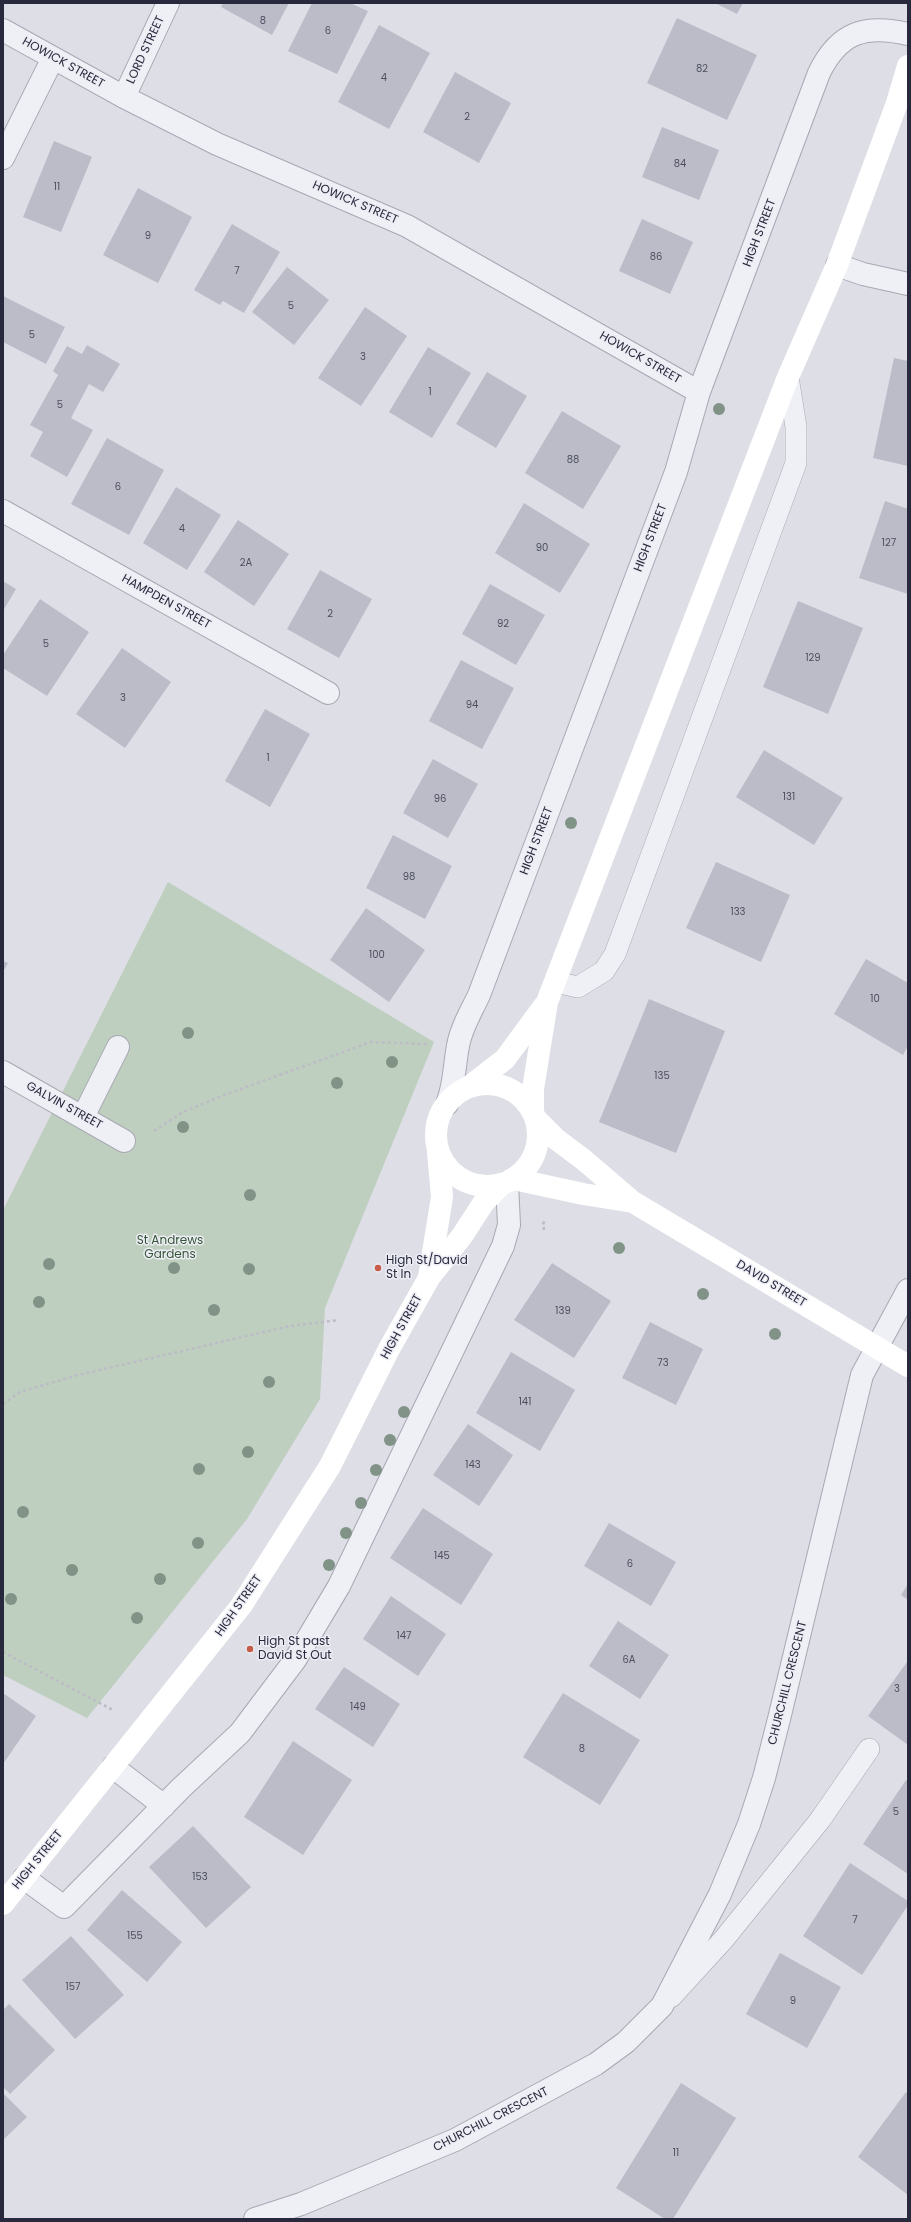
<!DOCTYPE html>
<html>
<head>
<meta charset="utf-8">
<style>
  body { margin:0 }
  #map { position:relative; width:911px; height:2222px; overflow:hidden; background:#dddee6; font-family:Poppins,sans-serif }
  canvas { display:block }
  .frame { position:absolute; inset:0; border:4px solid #28293c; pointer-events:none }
</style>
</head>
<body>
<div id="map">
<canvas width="911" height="2222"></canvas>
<div class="frame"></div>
</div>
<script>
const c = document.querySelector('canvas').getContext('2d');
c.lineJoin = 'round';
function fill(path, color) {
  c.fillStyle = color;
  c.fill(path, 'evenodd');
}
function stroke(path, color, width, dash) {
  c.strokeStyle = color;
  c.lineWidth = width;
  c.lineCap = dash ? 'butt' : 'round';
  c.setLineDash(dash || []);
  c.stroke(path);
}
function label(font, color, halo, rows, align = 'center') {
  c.font = font + ' Poppins,sans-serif';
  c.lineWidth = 3;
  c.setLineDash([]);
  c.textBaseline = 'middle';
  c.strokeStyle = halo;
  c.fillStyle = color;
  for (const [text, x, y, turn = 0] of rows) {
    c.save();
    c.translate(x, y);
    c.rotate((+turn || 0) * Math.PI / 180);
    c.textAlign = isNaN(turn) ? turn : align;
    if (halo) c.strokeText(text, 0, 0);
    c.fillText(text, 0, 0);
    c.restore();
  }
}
fill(new Path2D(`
  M 168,882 L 434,1042 L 325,1308 L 320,1399 L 247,1519 L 87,1718 L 3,1675 L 3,1210 Z`), '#bfcfbf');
fill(new Path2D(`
  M 223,3 L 289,3 L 272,35 L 221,7 Z
  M 312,3 L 350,3 L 368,11 L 337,74 L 288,51 Z
  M 715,3 L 743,3 L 737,14 Z
  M 677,18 L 757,55 L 727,120 L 647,83 Z
  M 379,25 L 430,53 L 389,129 L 338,102 Z
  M 455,72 L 511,103 L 479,163 L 423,132 Z
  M 662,127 L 719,150 L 699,200 L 642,177 Z
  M 54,141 L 92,157 L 61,232 L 23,217 Z
  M 138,188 L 192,217 L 158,283 L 103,255 Z
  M 642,219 L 693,242 L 670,294 L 619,271 Z
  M 232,224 L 280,252 L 244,313 L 223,301 L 220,305 L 194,290 Z
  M 287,267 L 329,300 L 294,345 L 252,312 Z
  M 3,296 L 65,327 L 46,364 L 3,342 Z
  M 365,307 L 407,336 L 361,406 L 318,378 Z
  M 87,345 L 120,364 L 103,392 L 89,384 L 71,418 L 93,430 L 67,477 L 30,456 L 43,432 L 30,425 L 58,375 L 53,371 L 67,346 L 82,354 Z
  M 428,347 L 471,373 L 432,438 L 389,412 Z
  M 894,358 L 908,361 L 908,466 L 873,458 Z
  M 487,372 L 527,396 L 496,448 L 456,424 Z
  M 562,411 L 621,446 L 583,509 L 525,473 Z
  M 107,438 L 164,470 L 129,535 L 71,504 Z
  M 176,487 L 221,515 L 187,570 L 143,543 Z
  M 885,501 L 908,509 L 908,594 L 859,578 Z
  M 524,503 L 590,544 L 560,593 L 495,553 Z
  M 238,520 L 289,554 L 254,606 L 204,572 Z
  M 320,570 L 372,599 L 339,658 L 287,629 Z
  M 3,581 L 16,589 L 3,611 Z
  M 490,584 L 545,615 L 516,665 L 462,634 Z
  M 40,599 L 89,632 L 47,696 L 3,668 L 3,655 Z
  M 798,601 L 863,628 L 828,714 L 763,687 Z
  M 122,648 L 171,682 L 125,748 L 76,714 Z
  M 461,660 L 514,688 L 482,749 L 429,721 Z
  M 265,709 L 310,734 L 270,807 L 225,781 Z
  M 764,750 L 843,798 L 814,845 L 736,797 Z
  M 433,759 L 478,784 L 448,838 L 403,813 Z
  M 393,835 L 452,866 L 425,919 L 366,888 Z
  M 716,862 L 790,895 L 761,962 L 686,928 Z
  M 366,908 L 425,950 L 389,1002 L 330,960 Z
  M 866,959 L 908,983 L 908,1046 L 903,1055 L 834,1014 Z
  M 3,961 L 8,963 L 3,972 Z
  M 649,999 L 725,1031 L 676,1153 L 599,1122 Z
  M 552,1263 L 611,1301 L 574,1358 L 514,1320 Z
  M 650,1322 L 703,1349 L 676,1405 L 622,1378 Z
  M 511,1352 L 575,1390 L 540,1451 L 476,1413 Z
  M 468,1424 L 513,1455 L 479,1506 L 433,1475 Z
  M 423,1508 L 493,1554 L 461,1605 L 390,1558 Z
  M 609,1523 L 676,1562 L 651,1606 L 584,1566 Z
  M 908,1584 L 908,1600 L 901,1595 Z
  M 391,1596 L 446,1634 L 418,1676 L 363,1639 Z
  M 618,1621 L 669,1655 L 640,1699 L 589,1666 Z
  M 907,1662 L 908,1663 L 908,1745 L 868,1716 Z
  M 344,1667 L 400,1704 L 373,1747 L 315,1709 Z
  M 3,1693 L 36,1716 L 3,1764 Z
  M 563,1693 L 640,1740 L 600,1805 L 523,1757 Z
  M 293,1741 L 352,1780 L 303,1855 L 244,1817 Z
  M 906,1780 L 908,1781 L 908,1874 L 863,1844 Z
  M 193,1826 L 251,1887 L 206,1928 L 149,1867 Z
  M 850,1863 L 908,1901 L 908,1905 L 862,1975 L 803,1936 Z
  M 122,1890 L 182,1942 L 147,1982 L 87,1930 Z
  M 71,1936 L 124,1995 L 75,2039 L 22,1980 Z
  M 780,1953 L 841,1987 L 807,2048 L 746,2014 Z
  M 9,2004 L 55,2050 L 10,2094 L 3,2087 L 3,2010 Z
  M 681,2083 L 736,2118 L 673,2219 L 665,2219 L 616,2188 Z
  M 906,2092 L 908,2094 L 908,2195 L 858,2157 Z
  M 3,2093 L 27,2117 L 3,2140 Z`), '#bbbcc8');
const lane = new Path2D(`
  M 555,982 L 578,987 L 604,971 L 615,954 L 796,463 L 796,427 L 788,377
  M 671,1997 L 724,1939 L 820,1820 L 869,1749`);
const street = new Path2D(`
  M 3,30 L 124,97 L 217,144 L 407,226 L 699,392
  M 124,97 L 168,3
  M 3,158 L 53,58
  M 837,265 L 863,274 L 908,284
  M 3,511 L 328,693
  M 3,1072 L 124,1141
  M 447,1104 C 455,1084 454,1066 458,1046 C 461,1028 471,1012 479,995 L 676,472 L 699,392 L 819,73 C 839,32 865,24 908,34
  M 83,1117 L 118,1047
  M 113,1767 L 164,1806
  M 24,1878 L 64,1907 L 181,1788 L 240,1733 L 295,1660 L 339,1586 L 503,1246 L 509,1225 L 507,1183
  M 255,2219 L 301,2204 L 455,2140 L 596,2064 L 626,2042 L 662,2006 L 720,1894 L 749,1824 L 764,1778 L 779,1719 L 862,1375 L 908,1290`);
stroke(lane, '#a7a8b3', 22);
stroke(street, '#a7a8b3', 24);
stroke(new Path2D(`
  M 154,1131 L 183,1112 L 224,1095 L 371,1042 L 427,1044
  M 544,1230 L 543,1224 L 546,1219
  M 3,1404 L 20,1392 L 78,1375 L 290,1326 L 339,1320
  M 3,1652 L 113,1710`), '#bbbcc5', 2.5, [3, 3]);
stroke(lane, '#eff0f5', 21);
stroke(street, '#eff0f5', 22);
stroke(new Path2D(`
  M436 1135a51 51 0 1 1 102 0a51 51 0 1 1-102 0Z
  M 469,1087 L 505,1059 L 544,1006
  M 533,1111 L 533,1089 L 547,1002 L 788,377 L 837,265 L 897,103 L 908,66
  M 536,1119 L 556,1139 L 584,1160 L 633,1202 L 908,1366
  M 514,1179 L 583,1194 L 633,1202
  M 429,1277 L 442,1197 L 438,1152
  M 3,1904 L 241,1606 L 330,1466 L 389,1349 L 429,1278 L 462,1236 L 484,1202 L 501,1185`), '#fff', 22);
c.fillStyle = '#819387';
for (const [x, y] of [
  [719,409],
  [571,823],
  [188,1033],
  [392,1062],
  [337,1083],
  [183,1127],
  [250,1195],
  [619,1248],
  [49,1264],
  [174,1268],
  [249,1269],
  [703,1294],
  [39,1302],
  [214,1310],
  [775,1334],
  [269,1382],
  [404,1412],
  [390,1440],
  [248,1452],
  [199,1469],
  [376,1470],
  [361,1503],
  [23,1512],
  [346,1533],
  [198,1543],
  [329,1565],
  [72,1570],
  [160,1579],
  [11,1599],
  [137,1618]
]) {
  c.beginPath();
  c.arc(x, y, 6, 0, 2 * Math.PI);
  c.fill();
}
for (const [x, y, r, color] of [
  [378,1268,4,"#c55b48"],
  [250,1649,4,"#c55b48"]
]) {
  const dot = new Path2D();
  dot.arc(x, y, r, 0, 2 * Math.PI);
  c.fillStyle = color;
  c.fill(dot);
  stroke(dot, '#ecedf4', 1.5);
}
label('10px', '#4d4e5f', null, [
  ["8",263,21],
  ["6",328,31],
  ["82",702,69],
  ["4",384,78],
  ["2",467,117],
  ["84",680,164],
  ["11",57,187],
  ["9",148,236],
  ["86",656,257],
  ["7",237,271],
  ["5",291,306],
  ["5",32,335],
  ["3",363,357],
  ["1",430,392],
  ["5",60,405],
  ["88",573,460],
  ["6",118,487],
  ["4",182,529],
  ["127",889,543],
  ["90",542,548],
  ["2A",246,563],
  ["2",330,614],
  ["92",503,624],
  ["5",46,644],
  ["129",813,658],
  ["3",123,698],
  ["94",472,705],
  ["1",268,758],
  ["131",789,797],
  ["96",440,799],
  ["98",409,877],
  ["133",738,912],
  ["100",377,955],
  ["10",875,999],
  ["135",662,1076],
  ["139",563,1311],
  ["73",663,1363],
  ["141",525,1402],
  ["143",473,1465],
  ["145",442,1556],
  ["6",630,1564],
  ["147",404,1636],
  ["6A",629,1660],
  ["3",897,1689],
  ["149",358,1707],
  ["8",582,1749],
  ["5",896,1812],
  ["153",200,1877],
  ["7",855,1920],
  ["155",135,1936],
  ["157",73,1987],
  ["9",793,2001],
  ["11",676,2153]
]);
label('12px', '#28293c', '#ecedf4', [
  ["LORD STREET",146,50,-65],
  ["HOWICK STREET",63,63,29],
  ["HOWICK STREET",355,203,23],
  ["HIGH STREET",760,233,-69],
  ["HOWICK STREET",640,358,30],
  ["HIGH STREET",651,538,-69],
  ["HAMPDEN STREET",166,602,29],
  ["HIGH STREET",537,841,-69],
  ["GALVIN STREET",64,1106,29],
  ["DAVID STREET",771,1284,31],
  ["HIGH STREET",402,1327,-61],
  ["HIGH STREET",239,1606,-55],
  ["CHURCHILL CRESCENT",788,1683,-76],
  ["HIGH STREET",38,1860,-51],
  ["CHURCHILL CRESCENT",491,2120,-27]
]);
label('12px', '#365639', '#ecedf4', [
  ["St Andrews",170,1241],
  ["Gardens",170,1255]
]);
label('12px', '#28293c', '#ecedf4', [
  ["High St/David",386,1261],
  ["St In",386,1275],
  ["High St past",258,1642],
  ["David St Out",258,1656]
], 'left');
</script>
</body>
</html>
